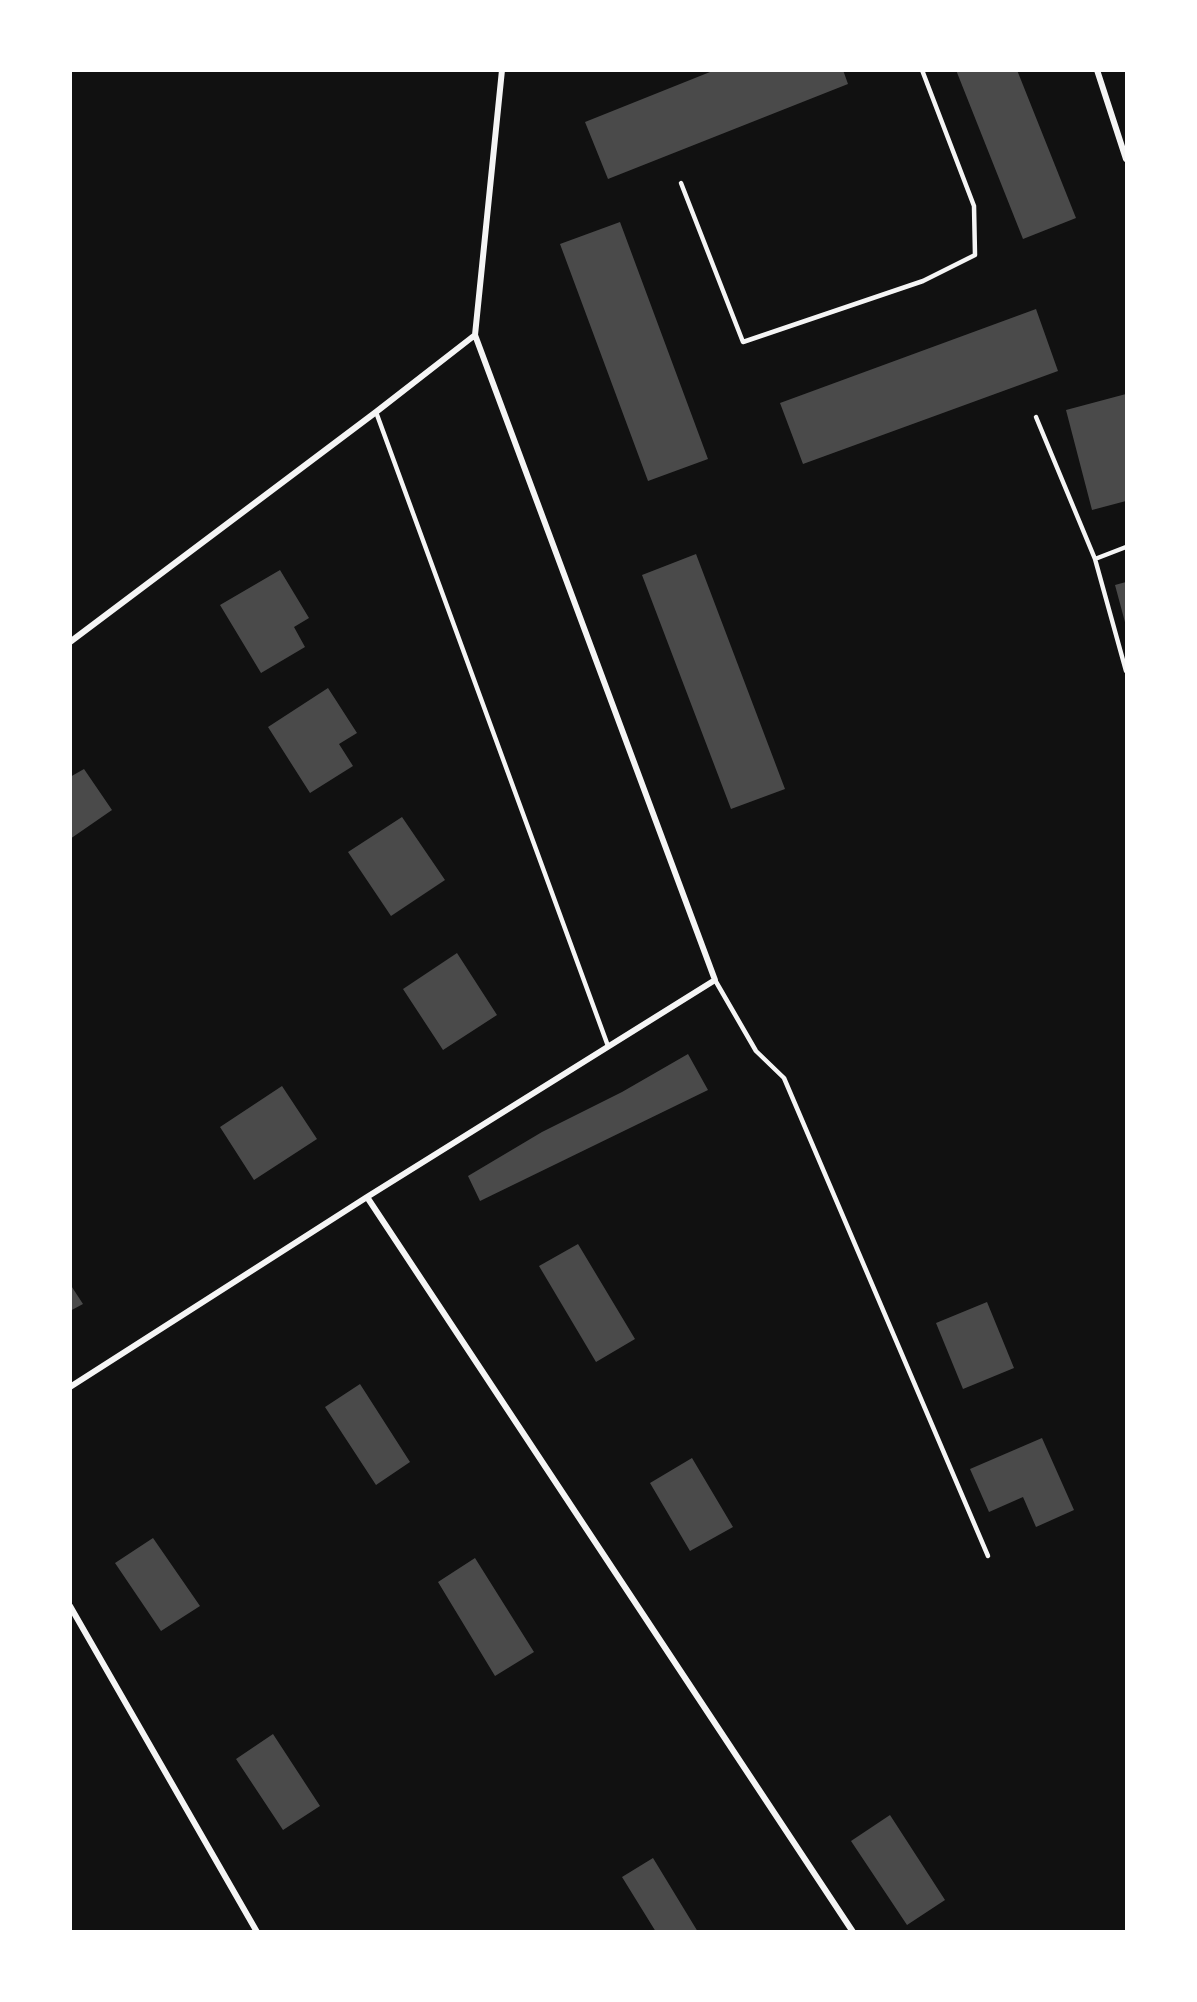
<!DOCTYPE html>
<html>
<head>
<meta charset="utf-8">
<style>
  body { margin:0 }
  #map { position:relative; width:1197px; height:2002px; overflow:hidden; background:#111; font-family:Inter,sans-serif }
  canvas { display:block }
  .frame { position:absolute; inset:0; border:72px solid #fff; pointer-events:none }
</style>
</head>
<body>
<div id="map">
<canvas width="1197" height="2002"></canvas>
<div class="frame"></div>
</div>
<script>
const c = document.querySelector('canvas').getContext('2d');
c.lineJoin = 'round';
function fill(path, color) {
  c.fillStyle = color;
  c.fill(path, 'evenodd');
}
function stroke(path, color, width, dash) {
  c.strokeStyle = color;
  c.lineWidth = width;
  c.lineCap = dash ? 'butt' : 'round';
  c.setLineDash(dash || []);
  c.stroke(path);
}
fill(new Path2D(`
  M 715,70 L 843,70 L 848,84 L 608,179 L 585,122 Z
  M 956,70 L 1017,70 L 1076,218 L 1023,239 Z
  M 620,222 L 708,459 L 648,481 L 560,244 Z
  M 1036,309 L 1058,371 L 803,464 L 780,403 Z
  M 1126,394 L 1126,501 L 1092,510 L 1066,410 Z
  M 696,554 L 785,789 L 731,809 L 642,575 Z
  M 280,570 L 309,618 L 294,627 L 305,647 L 261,673 L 220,605 Z
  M 1126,582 L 1126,626 L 1115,585 Z
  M 328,688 L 357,733 L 339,744 L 353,766 L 310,793 L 268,727 Z
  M 84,769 L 112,810 L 70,839 L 70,777 Z
  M 402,817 L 445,880 L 391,916 L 348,852 Z
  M 457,953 L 497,1015 L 443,1050 L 403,989 Z
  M 688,1054 L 708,1090 L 480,1201 L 468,1176 L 542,1132 L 622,1092 Z
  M 282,1086 L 317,1139 L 254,1180 L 220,1127 Z
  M 578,1244 L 635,1339 L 596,1362 L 539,1266 Z
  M 70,1284 L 83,1304 L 70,1311 Z
  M 987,1302 L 1014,1368 L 963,1389 L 936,1323 Z
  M 360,1384 L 410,1462 L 376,1485 L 325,1407 Z
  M 1042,1438 L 1074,1510 L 1036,1527 L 1023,1497 L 989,1512 L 970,1469 Z
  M 692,1458 L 733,1527 L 690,1551 L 650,1483 Z
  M 153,1538 L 200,1606 L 161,1631 L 115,1563 Z
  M 475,1558 L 534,1652 L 495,1676 L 438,1582 Z
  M 273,1734 L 320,1806 L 283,1830 L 236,1759 Z
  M 890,1815 L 945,1900 L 907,1925 L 851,1841 Z
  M 653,1858 L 698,1932 L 656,1932 L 622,1877 Z`), '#4a4a4a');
stroke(new Path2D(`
  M 681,183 L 743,342 L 923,281 L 975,255 L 974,206 L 922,70
  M 376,412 L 608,1046
  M 1036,417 L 1095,559 L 1126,671
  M 1095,559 L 1126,547
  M 715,980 L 756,1051 L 784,1078 L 988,1556`), '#f5f5f5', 4.5);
stroke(new Path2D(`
  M 1097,70 L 1126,159
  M 70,642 L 376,412 L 475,335
  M 367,1197 L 853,1932
  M 70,1387 L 367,1197 L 715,980 L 475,335 L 502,70
  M 70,1606 L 257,1932`), '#f5f5f5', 6);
</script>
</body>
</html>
